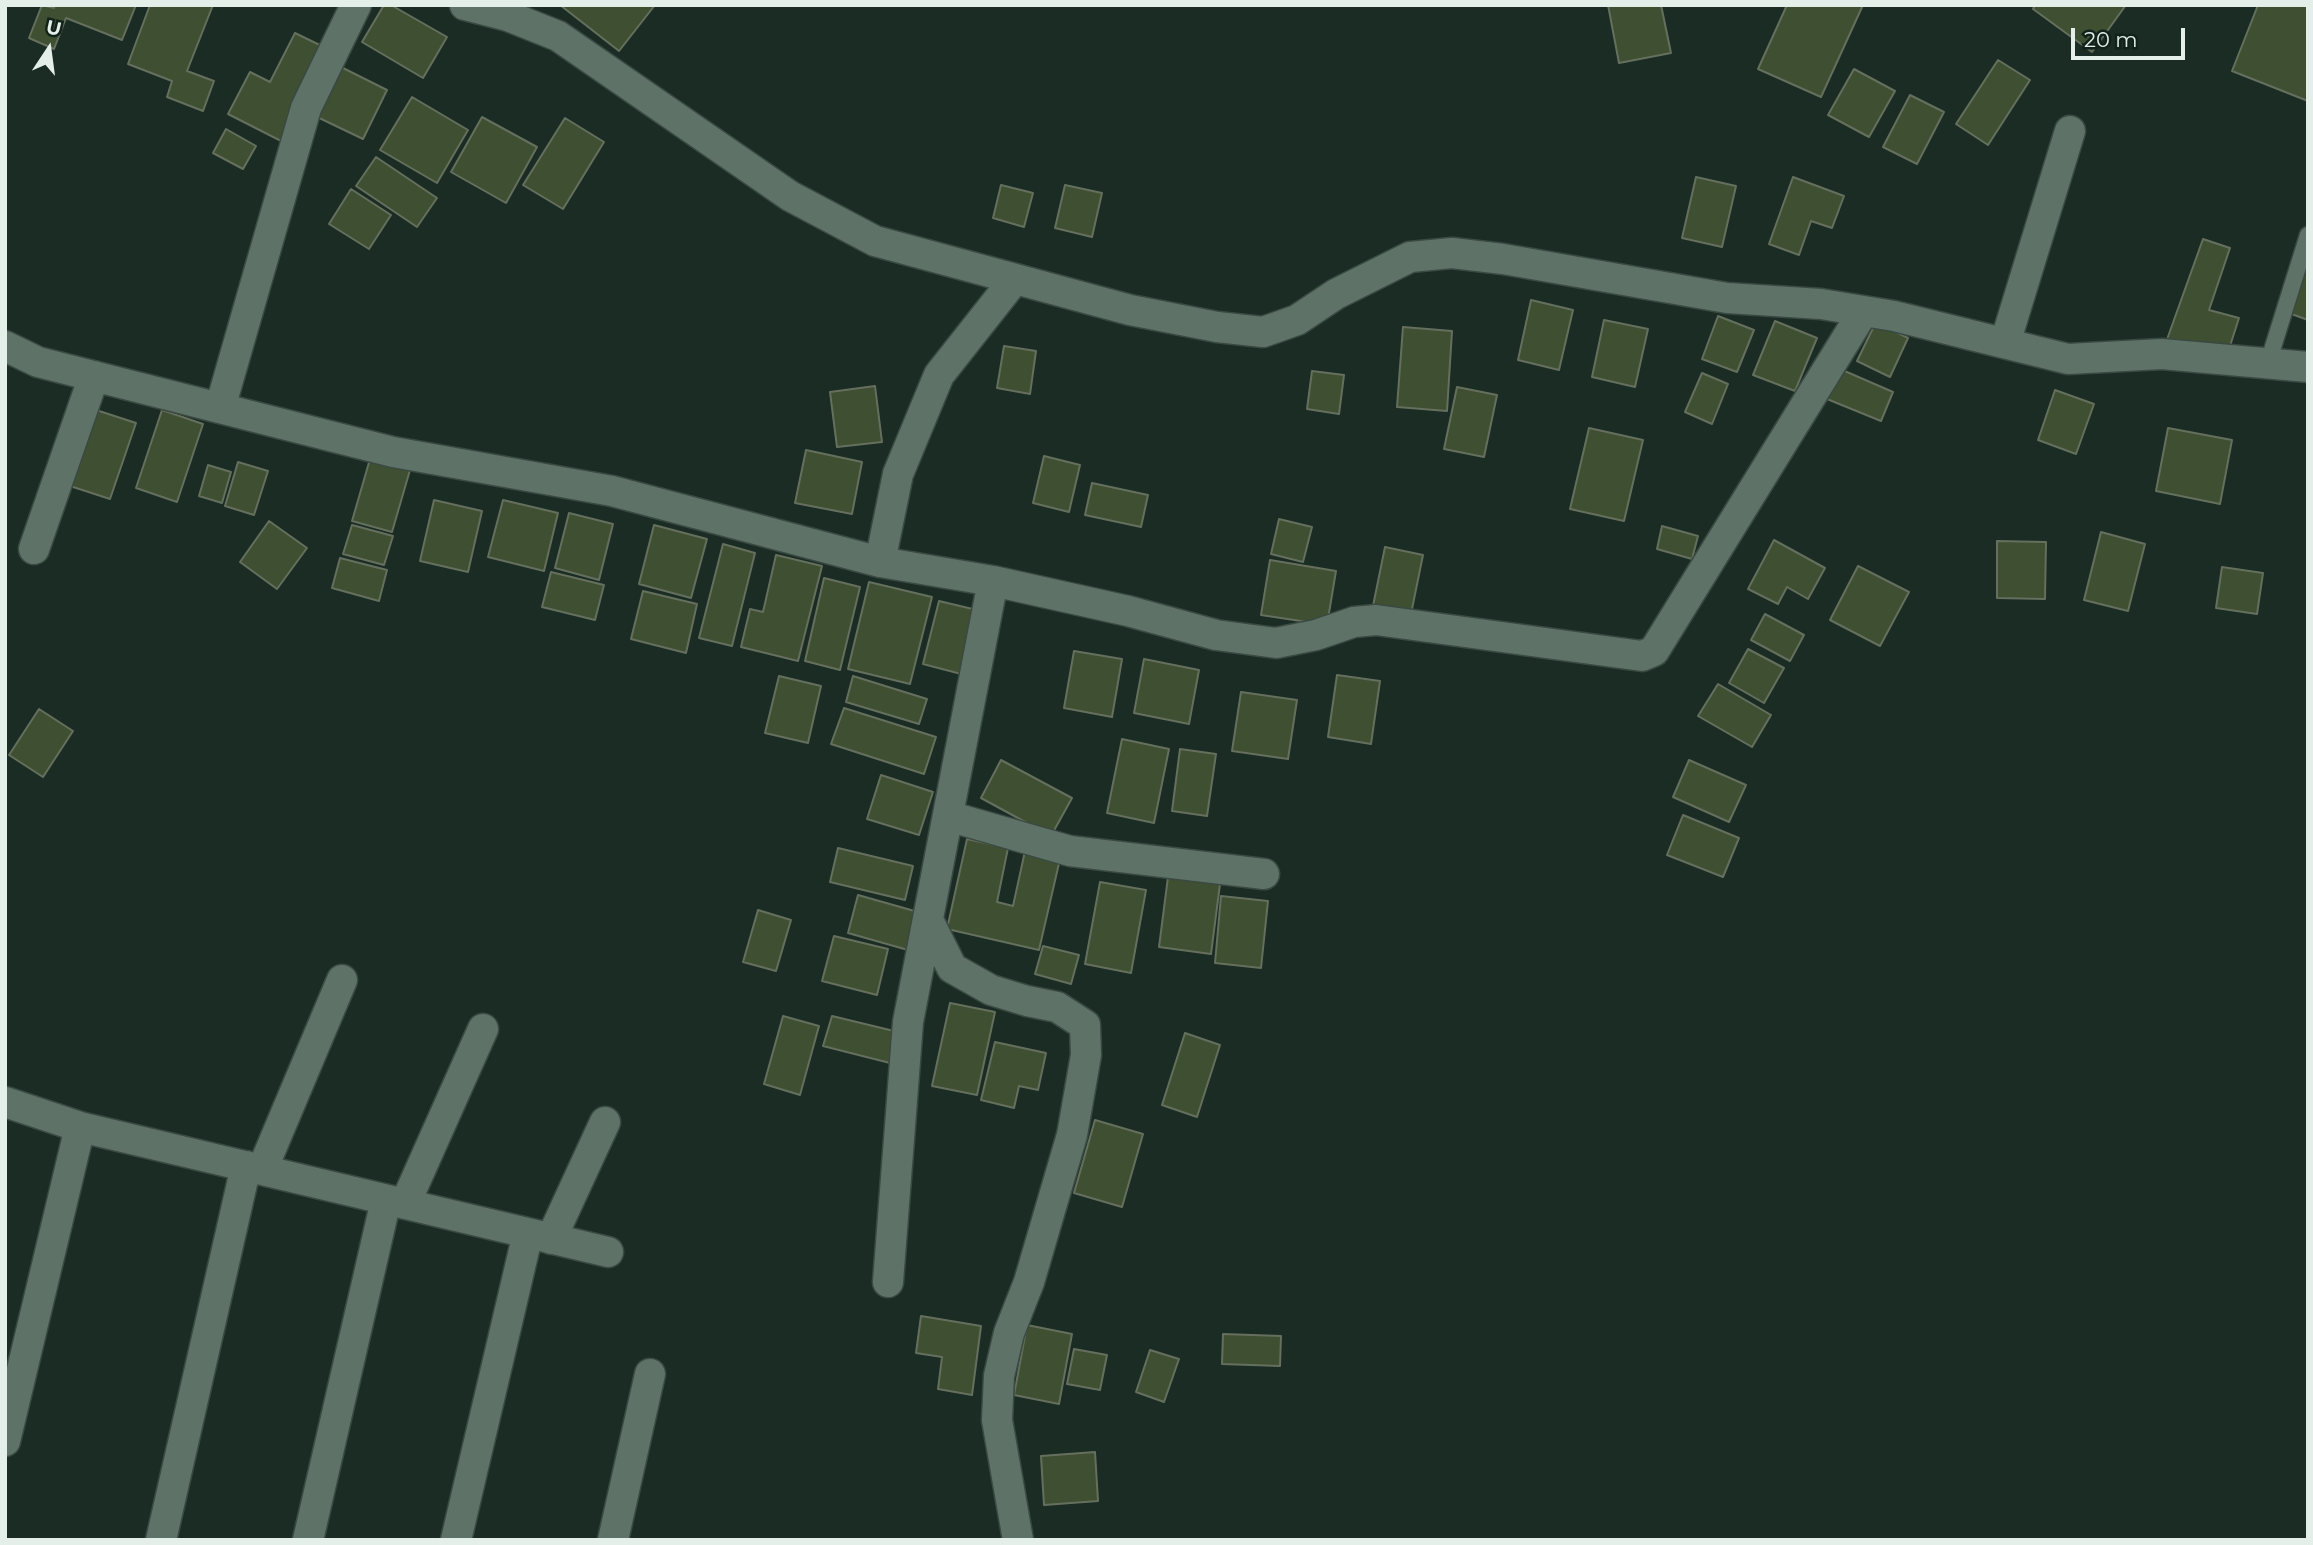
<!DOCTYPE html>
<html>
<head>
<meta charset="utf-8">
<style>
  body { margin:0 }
  #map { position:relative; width:2313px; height:1545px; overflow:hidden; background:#1a2c24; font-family:Montserrat,sans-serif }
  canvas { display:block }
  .frame { position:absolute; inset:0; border:7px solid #e4efe9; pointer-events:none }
  .north { position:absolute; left:14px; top:14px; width:70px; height:70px; -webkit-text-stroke:5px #11221a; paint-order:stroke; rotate:13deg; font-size:19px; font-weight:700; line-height:28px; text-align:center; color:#e4efe9 }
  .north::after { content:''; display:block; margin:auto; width:24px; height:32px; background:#e4efe9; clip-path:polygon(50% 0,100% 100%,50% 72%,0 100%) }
  .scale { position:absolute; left:2071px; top:28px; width:114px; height:32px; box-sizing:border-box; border:4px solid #e4efe9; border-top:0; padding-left:9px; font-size:21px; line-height:24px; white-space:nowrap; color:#e4efe9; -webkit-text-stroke:5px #11221a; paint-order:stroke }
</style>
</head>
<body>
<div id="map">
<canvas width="2313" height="1545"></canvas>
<div class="frame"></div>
<div class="north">U</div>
<div class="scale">20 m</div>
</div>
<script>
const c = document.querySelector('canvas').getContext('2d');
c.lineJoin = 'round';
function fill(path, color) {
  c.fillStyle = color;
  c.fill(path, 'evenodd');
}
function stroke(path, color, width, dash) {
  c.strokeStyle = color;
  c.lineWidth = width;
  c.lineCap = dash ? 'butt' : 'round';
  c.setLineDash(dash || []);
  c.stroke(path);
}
const building = new Path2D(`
  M 42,5 L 54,8 L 55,5 L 136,5 L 122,40 L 66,18 L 54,49 L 29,38 Z
  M 150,5 L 213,5 L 187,71 L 214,81 L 203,111 L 167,97 L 172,81 L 128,64 Z
  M 384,5 L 391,5 L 447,37 L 423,78 L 362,42 Z
  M 560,5 L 655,5 L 619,51 Z
  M 1608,5 L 1661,5 L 1671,53 L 1619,63 Z
  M 1787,5 L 1863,5 L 1821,97 L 1758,69 Z
  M 2035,5 L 2126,5 L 2092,52 L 2033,9 Z
  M 2258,5 L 2308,5 L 2308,101 L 2232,71 Z
  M 295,33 L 332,51 L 285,143 L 228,114 L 250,72 L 270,82 Z
  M 1998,60 L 2030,80 L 1988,145 L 1956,124 Z
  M 337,65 L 387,90 L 363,139 L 313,115 Z
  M 1854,69 L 1895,91 L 1869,137 L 1828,115 Z
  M 1910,95 L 1944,112 L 1917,164 L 1883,147 Z
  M 412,97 L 468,130 L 437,183 L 380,150 Z
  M 482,117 L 537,147 L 506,203 L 451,172 Z
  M 565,118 L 604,142 L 563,209 L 523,185 Z
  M 226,129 L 256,146 L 243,169 L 213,153 Z
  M 376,157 L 437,198 L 417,227 L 356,186 Z
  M 1696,177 L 1736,186 L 1722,247 L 1682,238 Z
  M 1793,177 L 1844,196 L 1832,228 L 1811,221 L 1799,255 L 1769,244 Z
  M 1001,185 L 1033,193 L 1024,227 L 993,218 Z
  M 1065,185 L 1102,193 L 1092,237 L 1055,228 Z
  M 351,189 L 391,215 L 369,249 L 329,224 Z
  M 2203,239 L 2230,248 L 2209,310 L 2239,318 L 2230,346 L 2165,345 Z
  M 2308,252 L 2308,320 L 2286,312 Z
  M 1531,300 L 1573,310 L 1559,370 L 1518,360 Z
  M 1718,316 L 1754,330 L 1737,372 L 1702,359 Z
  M 1604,320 L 1648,329 L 1635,387 L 1592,377 Z
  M 1775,321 L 1817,338 L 1795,391 L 1753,375 Z
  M 1876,322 L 1908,338 L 1890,377 L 1857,361 Z
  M 1403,327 L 1452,331 L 1447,411 L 1397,407 Z
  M 1004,346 L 1036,351 L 1030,394 L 997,388 Z
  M 1840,369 L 1893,392 L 1881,421 L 1827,399 Z
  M 1312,371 L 1344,375 L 1339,414 L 1307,409 Z
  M 1702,373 L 1728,384 L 1712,424 L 1685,412 Z
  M 875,386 L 882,442 L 837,447 L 830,392 Z
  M 1457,387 L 1497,395 L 1484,457 L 1444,449 Z
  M 2055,390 L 2094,404 L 2076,454 L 2038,440 Z
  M 93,409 L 136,423 L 110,499 L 67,485 Z
  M 162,410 L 203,424 L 177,502 L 136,488 Z
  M 1589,428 L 1643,440 L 1624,521 L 1570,509 Z
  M 2168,428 L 2232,440 L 2220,504 L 2156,491 Z
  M 806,450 L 862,462 L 852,514 L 795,503 Z
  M 1044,456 L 1080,465 L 1069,512 L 1033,503 Z
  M 370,459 L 410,470 L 392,532 L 352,521 Z
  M 238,462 L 268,471 L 254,515 L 225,506 Z
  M 208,465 L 231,472 L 222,503 L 199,496 Z
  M 1092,483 L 1148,495 L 1141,527 L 1085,515 Z
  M 434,500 L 482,511 L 468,572 L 420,561 Z
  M 503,500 L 558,513 L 544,571 L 488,557 Z
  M 569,513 L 613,524 L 599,580 L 555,568 Z
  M 1279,519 L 1312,527 L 1303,562 L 1271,554 Z
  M 269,521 L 307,548 L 277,589 L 240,562 Z
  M 352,525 L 393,536 L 384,565 L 343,554 Z
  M 654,525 L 707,539 L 691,598 L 639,584 Z
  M 1662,526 L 1698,536 L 1692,559 L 1657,549 Z
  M 2101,532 L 2145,544 L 2128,611 L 2084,600 Z
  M 1774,540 L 1825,568 L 1808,599 L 1787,587 L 1778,604 L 1748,589 Z
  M 1997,541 L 2046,542 L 2045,599 L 1997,598 Z
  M 723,544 L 755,553 L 732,646 L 699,638 Z
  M 1385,547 L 1423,555 L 1411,614 L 1373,606 Z
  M 776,555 L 822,566 L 798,661 L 741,647 L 750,609 L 763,612 Z
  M 340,558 L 387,570 L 379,601 L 332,588 Z
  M 1270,560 L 1336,571 L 1327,625 L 1261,615 Z
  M 1858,566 L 1909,592 L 1880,646 L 1830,620 Z
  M 2222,567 L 2263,573 L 2257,614 L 2216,608 Z
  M 551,572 L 604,585 L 595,620 L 542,607 Z
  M 824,578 L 860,587 L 840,670 L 805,661 Z
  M 869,582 L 932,597 L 910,684 L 848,669 Z
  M 643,591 L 697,604 L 686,653 L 631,639 Z
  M 939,601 L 981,611 L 965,675 L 923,664 Z
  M 1765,614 L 1804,635 L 1790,661 L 1751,640 Z
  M 1748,649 L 1784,668 L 1764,703 L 1729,683 Z
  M 1074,651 L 1122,659 L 1112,717 L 1064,708 Z
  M 1144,659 L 1199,670 L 1189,724 L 1134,713 Z
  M 1337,675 L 1380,681 L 1371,744 L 1328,737 Z
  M 779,676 L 821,686 L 808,743 L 765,733 Z
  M 853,676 L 927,699 L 919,724 L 846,702 Z
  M 1718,684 L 1771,715 L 1752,747 L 1698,716 Z
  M 1241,692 L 1297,700 L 1288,759 L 1232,751 Z
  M 844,708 L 936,737 L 924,774 L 831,744 Z
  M 39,709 L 73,731 L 43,777 L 9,755 Z
  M 1122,739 L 1169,749 L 1154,823 L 1107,813 Z
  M 1180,749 L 1216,754 L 1207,816 L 1172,811 Z
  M 1001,760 L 1072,798 L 1051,836 L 981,798 Z
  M 1689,760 L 1746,785 L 1729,822 L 1673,797 Z
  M 881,775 L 933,792 L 919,835 L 867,819 Z
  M 1683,815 L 1739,838 L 1723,877 L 1667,855 Z
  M 967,839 L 1008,848 L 997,902 L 1013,906 L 1025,851 L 1060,859 L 1039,950 L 947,929 Z
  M 838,848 L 913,866 L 905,900 L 830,882 Z
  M 1168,877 L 1220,884 L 1211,954 L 1159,947 Z
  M 1100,882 L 1146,890 L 1131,973 L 1085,964 Z
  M 858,895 L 918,912 L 908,950 L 848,933 Z
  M 1221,896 L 1268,901 L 1261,968 L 1215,963 Z
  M 758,910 L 791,920 L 776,971 L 743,962 Z
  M 834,936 L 888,949 L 877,995 L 822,981 Z
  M 1043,946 L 1079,955 L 1071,984 L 1035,974 Z
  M 950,1003 L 995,1012 L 977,1095 L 932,1086 Z
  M 783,1016 L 819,1026 L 800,1095 L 764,1084 Z
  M 832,1016 L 898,1032 L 890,1063 L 823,1046 Z
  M 1185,1033 L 1220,1045 L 1197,1117 L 1162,1105 Z
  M 995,1042 L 1046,1053 L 1038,1090 L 1019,1086 L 1014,1108 L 981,1100 Z
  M 1095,1120 L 1143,1134 L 1122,1207 L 1074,1193 Z
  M 921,1316 L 981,1326 L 972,1395 L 938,1389 L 942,1357 L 916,1353 Z
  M 1027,1325 L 1072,1334 L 1059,1404 L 1014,1395 Z
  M 1223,1334 L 1281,1336 L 1280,1366 L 1222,1364 Z
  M 1074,1349 L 1107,1355 L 1100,1390 L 1067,1384 Z
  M 1150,1350 L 1179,1359 L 1164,1402 L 1136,1392 Z
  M 1095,1452 L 1098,1501 L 1044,1505 L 1041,1456 Z`);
fill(building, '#3f4f31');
stroke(building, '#656f5e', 2);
const lane = new Path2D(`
  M 2268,363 L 2308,235`);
const street = new Path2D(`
  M 465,5 L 508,16 L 558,36 L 790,196 L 875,241 L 1130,310 L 1217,327 L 1263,332 L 1297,320 L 1336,294 L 1410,257 L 1452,253 L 1503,259 L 1727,298 L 1821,304 L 1894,316 L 2068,359 L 2162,354 L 2308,367
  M 2005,343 L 2070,131
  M 5,346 L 38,362 L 393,452 L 612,491 L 880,562 L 993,581 L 1128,611 L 1216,635 L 1276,643 L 1316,635 L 1354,622 L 1376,620 L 1642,656 L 1654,651 L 1863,312
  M 220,408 L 306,108 L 356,5
  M 34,549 L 94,376
  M 880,562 L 898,474 L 939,375 L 1014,280
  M 948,816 L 1070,851 L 1264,874
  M 928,920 L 952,968 L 991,990 L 1027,1001 L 1057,1007 L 1085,1025 L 1086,1055 L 1072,1135 L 1029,1282 L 1009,1333 L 999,1376 L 997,1420 L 1018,1540
  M 5,1102 L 80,1127 L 5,1441
  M 80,1127 L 608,1252
  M 262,1170 L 342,980
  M 405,1204 L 483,1029
  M 551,1239 L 605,1122
  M 888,1282 L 908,1022 L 993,581
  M 161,1540 L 246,1166
  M 308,1540 L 386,1200
  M 456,1540 L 528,1233
  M 613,1540 L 650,1374`);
stroke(lane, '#3a4942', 19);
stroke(street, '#3a4942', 33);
stroke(lane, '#5e7268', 16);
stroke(street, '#5e7268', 30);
</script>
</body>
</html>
